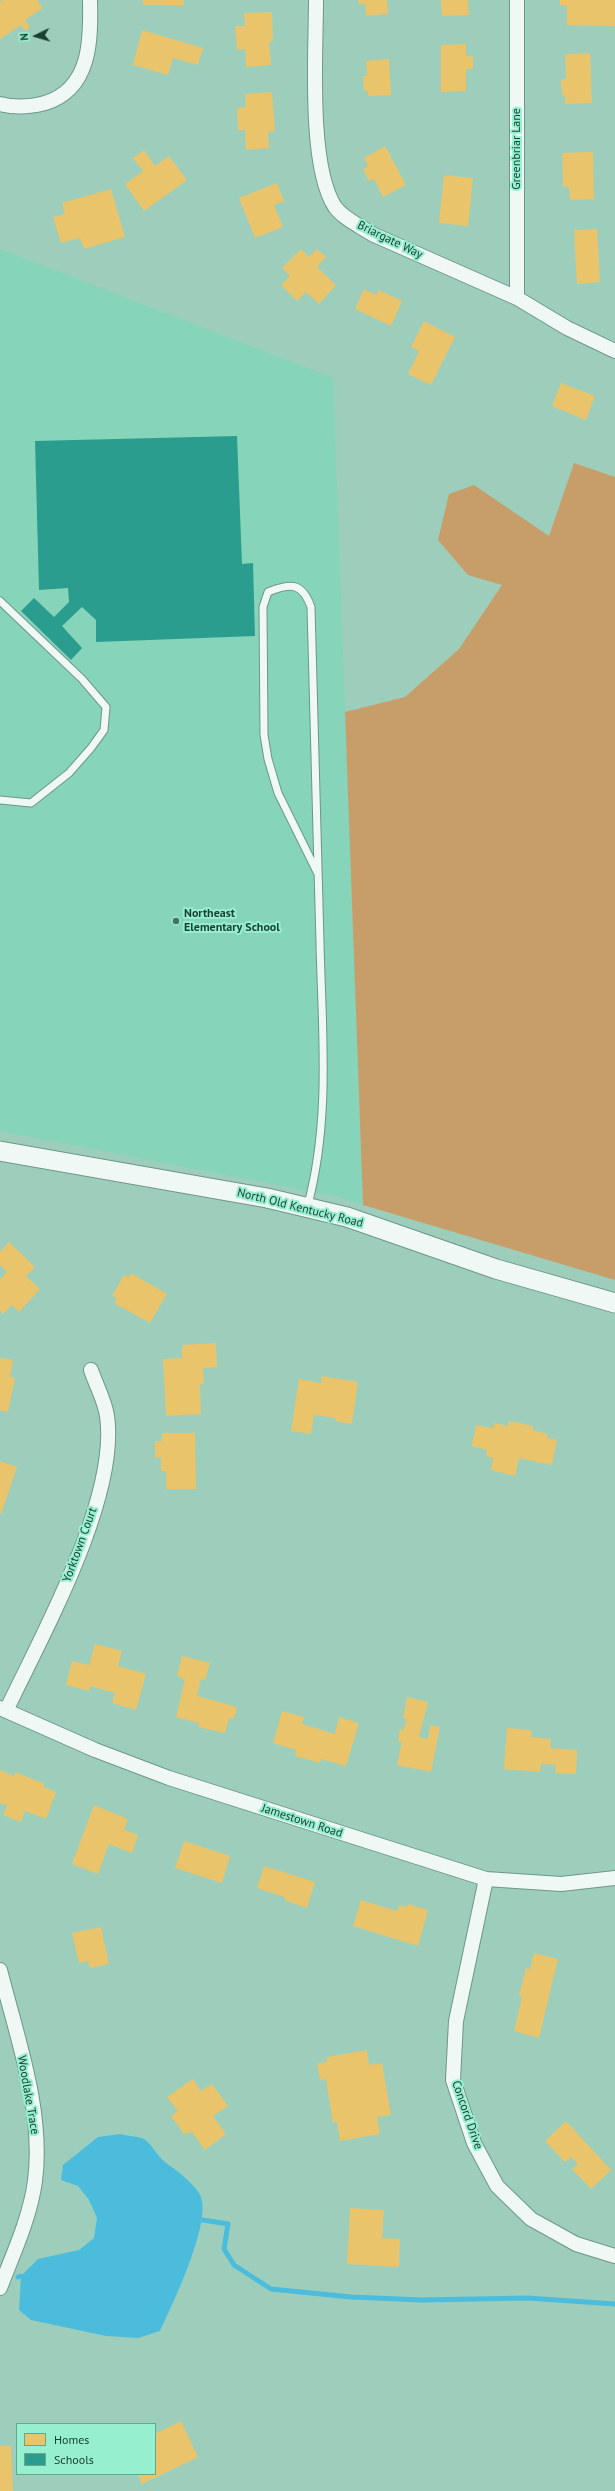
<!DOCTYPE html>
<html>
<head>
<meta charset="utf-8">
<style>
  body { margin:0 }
  #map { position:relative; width:615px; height:2491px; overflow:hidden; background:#9dcebc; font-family:"PT Sans",sans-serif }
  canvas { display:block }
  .legend { position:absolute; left:16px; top:2423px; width:140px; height:52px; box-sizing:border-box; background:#96efcf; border:1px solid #64a890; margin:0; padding:5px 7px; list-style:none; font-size:12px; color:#193e32 }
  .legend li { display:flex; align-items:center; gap:8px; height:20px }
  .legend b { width:20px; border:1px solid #64a890 }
  .north { position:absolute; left:16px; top:16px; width:40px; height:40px; -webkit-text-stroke:3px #96efcf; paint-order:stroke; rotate:265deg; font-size:11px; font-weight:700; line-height:16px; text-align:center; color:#193e32 }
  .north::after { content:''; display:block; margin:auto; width:14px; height:18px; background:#193e32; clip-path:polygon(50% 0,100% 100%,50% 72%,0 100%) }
</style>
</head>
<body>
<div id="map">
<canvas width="615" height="2491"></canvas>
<ul class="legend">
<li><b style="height:11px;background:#e9c46a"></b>Homes</li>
<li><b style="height:11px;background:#2a9d8f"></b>Schools</li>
</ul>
<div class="north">N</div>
</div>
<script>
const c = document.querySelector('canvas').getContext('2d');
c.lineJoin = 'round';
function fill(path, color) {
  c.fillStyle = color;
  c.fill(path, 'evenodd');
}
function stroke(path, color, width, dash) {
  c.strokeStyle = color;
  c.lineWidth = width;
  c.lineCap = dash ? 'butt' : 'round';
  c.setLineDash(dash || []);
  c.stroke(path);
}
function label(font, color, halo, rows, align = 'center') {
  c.font = font + ' "PT Sans",sans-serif';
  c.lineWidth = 4;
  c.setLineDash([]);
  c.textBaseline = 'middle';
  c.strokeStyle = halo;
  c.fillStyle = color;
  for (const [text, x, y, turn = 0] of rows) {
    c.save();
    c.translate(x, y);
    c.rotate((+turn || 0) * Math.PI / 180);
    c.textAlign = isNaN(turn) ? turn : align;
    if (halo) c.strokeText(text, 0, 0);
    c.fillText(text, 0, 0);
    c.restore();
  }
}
fill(new Path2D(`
  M 0,249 L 333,378 L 363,1205 L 339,1197 L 0,1131 Z`), '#86d4b9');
fill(new Path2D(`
  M 574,463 L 615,477 L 615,1280 L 363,1205 L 345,712 L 405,697 L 459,649 L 502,585 L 468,575 L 438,540 L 449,494 L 474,485 L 549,536 Z`), '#c79e6a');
fill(new Path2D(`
  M 120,2134 C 127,2136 138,2136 144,2139 C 152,2144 157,2156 165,2162 C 177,2171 190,2180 199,2193 C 215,2217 172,2305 160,2331 L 138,2338 L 106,2336 L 31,2320 L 19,2310 L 21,2276 L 38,2259 L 79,2250 L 94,2238 L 97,2218 L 89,2200 L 78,2186 L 61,2180 L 63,2165 L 98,2137 Z`), '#4cbcdc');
fill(new Path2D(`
  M 3,0 L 37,0 L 43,8 L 25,20 L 30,27 L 25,31 L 21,25 L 0,39 L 0,2 Z
  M 143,0 L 184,0 L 184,5 L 143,5 Z
  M 358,0 L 387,0 L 388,14 L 366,16 L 365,4 L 358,4 Z
  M 441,0 L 468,0 L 469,15 L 442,16 Z
  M 560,0 L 615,0 L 615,26 L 567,25 L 567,5 L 560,5 Z
  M 272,12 L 273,41 L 269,42 L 271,65 L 246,67 L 245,49 L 237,50 L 235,26 L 245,26 L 244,13 Z
  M 142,30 L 203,48 L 198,65 L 173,58 L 168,75 L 133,65 Z
  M 466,44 L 466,56 L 473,56 L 473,69 L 466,69 L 466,91 L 441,92 L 441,45 Z
  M 590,53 L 592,103 L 565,104 L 565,95 L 562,95 L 561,79 L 566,79 L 565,54 Z
  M 389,59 L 391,95 L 368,96 L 368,91 L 364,91 L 363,76 L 367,76 L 366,61 Z
  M 272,92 L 275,131 L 268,132 L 269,148 L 246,150 L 245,130 L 238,130 L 237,108 L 246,107 L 245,94 Z
  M 385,146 L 406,185 L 383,197 L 374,179 L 369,181 L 363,169 L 368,166 L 364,158 Z
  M 144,150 L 155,166 L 169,156 L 187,180 L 144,211 L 125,184 L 143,171 L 133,158 Z
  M 593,152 L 594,199 L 570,200 L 569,187 L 563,187 L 562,153 Z
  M 444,175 L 473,178 L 468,226 L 439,223 Z
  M 277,183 L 284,201 L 274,205 L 283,227 L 255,238 L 239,198 Z
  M 111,189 L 125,237 L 84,249 L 80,238 L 61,243 L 53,217 L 65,214 L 62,203 Z
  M 597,229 L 600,282 L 577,284 L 574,230 Z
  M 301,249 L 309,257 L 317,249 L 326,257 L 317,267 L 336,285 L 319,304 L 306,292 L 297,301 L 281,285 L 290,276 L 282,268 Z
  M 364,289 L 376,295 L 379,290 L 402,301 L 391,326 L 355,309 Z
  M 424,321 L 455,337 L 431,385 L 408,374 L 419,351 L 411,347 Z
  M 561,383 L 595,396 L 586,420 L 552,406 Z
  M 9,1242 L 35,1267 L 26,1276 L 40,1289 L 19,1312 L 12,1305 L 3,1314 L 0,1311 L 0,1279 L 7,1272 L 0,1265 L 0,1252 Z
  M 131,1273 L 167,1294 L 150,1323 L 114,1303 L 117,1298 L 112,1296 L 124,1275 L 129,1277 Z
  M 216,1343 L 217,1367 L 203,1368 L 204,1384 L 200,1384 L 201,1414 L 166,1416 L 163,1359 L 182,1358 L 182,1345 Z
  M 0,1358 L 13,1360 L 10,1377 L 15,1378 L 8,1412 L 0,1410 Z
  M 322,1376 L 358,1382 L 352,1424 L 335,1421 L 336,1418 L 314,1415 L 311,1434 L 291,1431 L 299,1379 L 321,1383 Z
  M 509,1421 L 533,1426 L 533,1430 L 548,1434 L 547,1438 L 557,1440 L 552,1465 L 519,1458 L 515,1476 L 491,1470 L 493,1458 L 486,1456 L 487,1450 L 472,1446 L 476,1425 L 493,1428 L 494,1423 L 508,1426 Z
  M 162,1433 L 195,1433 L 196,1489 L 166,1489 L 166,1471 L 161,1471 L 161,1457 L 155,1458 L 155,1441 L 162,1441 Z
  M 0,1461 L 17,1467 L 1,1514 L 0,1513 Z
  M 95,1644 L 122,1651 L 118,1666 L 146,1674 L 136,1710 L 112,1703 L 115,1693 L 90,1686 L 89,1691 L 66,1685 L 72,1661 L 89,1665 Z
  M 182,1656 L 210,1663 L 205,1680 L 201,1679 L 197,1696 L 237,1707 L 234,1719 L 229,1718 L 225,1733 L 198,1727 L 199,1723 L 176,1717 L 185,1679 L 177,1676 Z
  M 407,1697 L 428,1702 L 419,1737 L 428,1739 L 430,1725 L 440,1727 L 431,1772 L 397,1765 L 402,1742 L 398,1742 L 400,1729 L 404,1730 L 406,1719 L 403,1718 Z
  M 282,1711 L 304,1717 L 302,1724 L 335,1734 L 339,1717 L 359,1723 L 346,1766 L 321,1759 L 320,1763 L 295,1756 L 296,1750 L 273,1743 Z
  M 507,1728 L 532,1730 L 531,1737 L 551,1739 L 550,1748 L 577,1750 L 576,1774 L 555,1773 L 556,1765 L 541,1764 L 540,1772 L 504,1769 Z
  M 0,1770 L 14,1776 L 15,1772 L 45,1784 L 43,1787 L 56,1792 L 46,1819 L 25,1811 L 21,1822 L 3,1815 L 7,1805 L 0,1803 Z
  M 94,1805 L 128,1819 L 124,1830 L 138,1835 L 132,1853 L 109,1844 L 98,1874 L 72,1864 Z
  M 184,1841 L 230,1856 L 222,1883 L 175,1868 Z
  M 264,1866 L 315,1882 L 307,1908 L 284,1900 L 285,1897 L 257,1888 Z
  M 361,1900 L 397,1911 L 399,1905 L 407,1907 L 408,1904 L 428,1910 L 418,1946 L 353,1926 Z
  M 101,1927 L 109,1964 L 90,1968 L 88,1961 L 79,1963 L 72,1933 Z
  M 534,1953 L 558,1959 L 539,2038 L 514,2031 L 522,1997 L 519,1996 L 526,1968 L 530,1969 Z
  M 367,2050 L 369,2065 L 382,2063 L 391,2115 L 377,2117 L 380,2134 L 340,2141 L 337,2122 L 333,2123 L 326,2079 L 320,2080 L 317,2063 L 327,2062 L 327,2057 Z
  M 193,2079 L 201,2091 L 212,2084 L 228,2106 L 213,2116 L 226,2134 L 205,2150 L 192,2132 L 184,2134 L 171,2116 L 178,2111 L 167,2097 Z
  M 566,2121 L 611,2170 L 591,2189 L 572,2169 L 578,2164 L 571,2157 L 565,2162 L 545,2141 Z
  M 350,2208 L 384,2210 L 382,2238 L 400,2239 L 399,2267 L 347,2264 Z
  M 181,2421 L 198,2457 L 142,2484 L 137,2474 L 155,2474 L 155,2434 Z
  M 0,2446 L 11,2446 L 13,2491 L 0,2491 Z`), '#e9c46a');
fill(new Path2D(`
  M 237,436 L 242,564 L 253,563 L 255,636 L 96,642 L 96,620 L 82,607 L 62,626 L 82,648 L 71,660 L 21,611 L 34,598 L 54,617 L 69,602 L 68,588 L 39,590 L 35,441 Z`), '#2a9d8f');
stroke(new Path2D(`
  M 203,2220 L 228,2224 L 224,2249 L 234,2265 L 271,2289 L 351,2297 L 422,2300 L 527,2298 L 615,2304
  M 18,2277 L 21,2276`), '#4cbcdc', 5);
const lane = new Path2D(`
  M 0,601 L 82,679 L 106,707 L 104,730 L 91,748 L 69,773 L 31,803 L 0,800
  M 307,1208 C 331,1121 322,1032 320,943 C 317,831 314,719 311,607 C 302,582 291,583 268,592 L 263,607 L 264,735 L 268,759 L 278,793 L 318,874`);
const street = new Path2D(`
  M 316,0 C 316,51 308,166 335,207 C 344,219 360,226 372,234 L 517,298 L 567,328 L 615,351
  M 517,0 L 517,298
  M 0,104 C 15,108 30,107 45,103 C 91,89 91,40 90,0
  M 0,1708 L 95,1750 L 169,1778 L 486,1879 L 561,1884 L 615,1878
  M 6,1711 C 41,1637 119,1498 107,1416 C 105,1401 96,1385 91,1370
  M 486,1879 L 456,2021 L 453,2080 L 474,2143 L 497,2186 L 531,2219 L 576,2244 L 615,2256
  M 0,1970 C 17,2038 44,2111 35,2181 C 30,2218 13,2254 0,2288`);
const secondary = new Path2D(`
  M 0,1151 L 267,1198 L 347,1217 L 496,1269 L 615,1303`);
stroke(lane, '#6f9689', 9);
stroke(street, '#6f9689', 16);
stroke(secondary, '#6f9689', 21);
stroke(lane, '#f0f8f5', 7);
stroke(street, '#f0f8f5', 14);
stroke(secondary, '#f0f8f5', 19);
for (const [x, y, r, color] of [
  [176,921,4,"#477062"]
]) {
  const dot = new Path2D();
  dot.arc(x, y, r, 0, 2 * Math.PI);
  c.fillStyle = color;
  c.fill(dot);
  stroke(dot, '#96efcf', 1.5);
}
label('12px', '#193e32', '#96efcf', [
  ["Greenbriar Lane",517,149,-90],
  ["Briargate Way",390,240,26],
  ["North Old Kentucky Road",300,1208,14],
  ["Yorktown Court",80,1545,-70],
  ["Jamestown Road",302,1821,18],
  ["Woodlake Trace",28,2095,80],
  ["Concord Drive",467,2115,71]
]);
label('bold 12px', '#193e32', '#96efcf', [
  ["Northeast",184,914],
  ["Elementary School",184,928]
], 'left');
</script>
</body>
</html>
